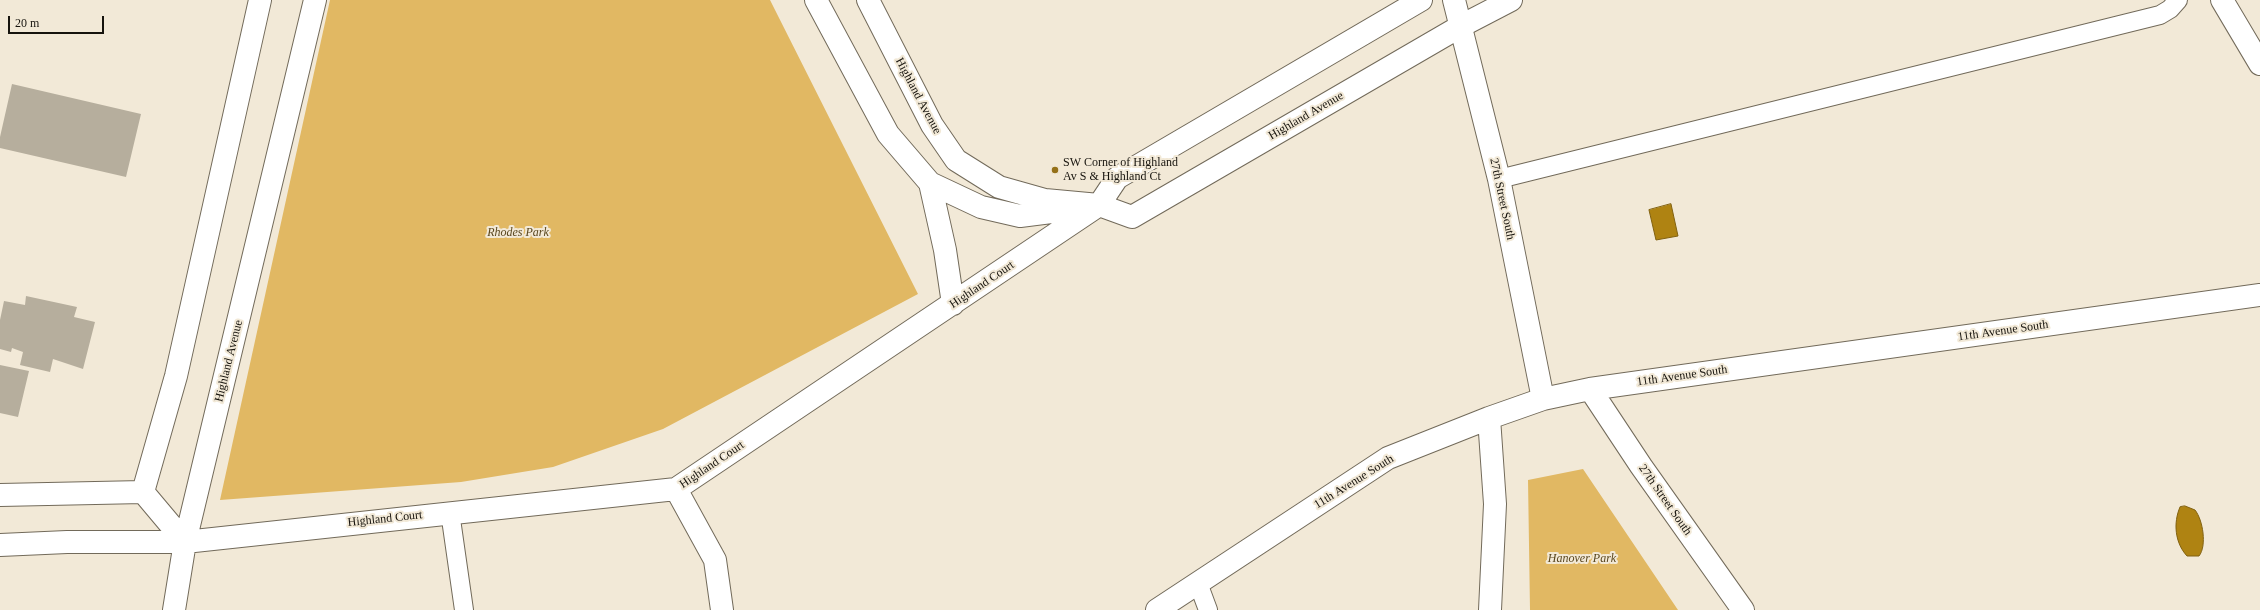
<!DOCTYPE html>
<html>
<head>
<meta charset="utf-8">
<style>
  body { margin:0 }
  #map { position:relative; width:2260px; height:610px; overflow:hidden; background:#f2e9d7; font-family:"Times New Roman",serif }
  canvas { display:block }
  .scale { position:absolute; left:8px; top:16px; width:96px; height:18px; box-sizing:border-box; border:2px solid #16130d; border-top:0; padding-left:5px; font-size:12px; line-height:14px; white-space:nowrap; color:#16130d; -webkit-text-stroke:3px #f2e9d7; paint-order:stroke }
</style>
</head>
<body>
<div id="map">
<canvas width="2260" height="610"></canvas>
<div class="scale">20 m</div>
</div>
<script>
const c = document.querySelector('canvas').getContext('2d');
c.lineJoin = 'round';
function fill(path, color) {
  c.fillStyle = color;
  c.fill(path, 'evenodd');
}
function stroke(path, color, width, dash) {
  c.strokeStyle = color;
  c.lineWidth = width;
  c.lineCap = dash ? 'butt' : 'round';
  c.setLineDash(dash || []);
  c.stroke(path);
}
function label(font, color, halo, rows, align = 'center') {
  c.font = font + ' "Times New Roman",serif';
  c.lineWidth = 4;
  c.setLineDash([]);
  c.textBaseline = 'middle';
  c.strokeStyle = halo;
  c.fillStyle = color;
  for (const [text, x, y, turn = 0] of rows) {
    c.save();
    c.translate(x, y);
    c.rotate((+turn || 0) * Math.PI / 180);
    c.textAlign = isNaN(turn) ? turn : align;
    if (halo) c.strokeText(text, 0, 0);
    c.fillText(text, 0, 0);
    c.restore();
  }
}
fill(new Path2D(`
  M 330,0 L 770,0 L 918,294 L 663,429 L 553,467 L 461,482 L 220,500 Z
  M 1583,469 L 1678,610 L 1530,610 L 1528,480 Z`), '#e1b863');
const water = new Path2D(`
  M 1671,204 L 1678,236 L 1656,240 L 1649,210 Z
  M 2185,506 L 2195,510 C 2203,520 2207,546 2199,556 L 2187,556 C 2175,543 2173,523 2180,507 Z`);
fill(water, '#af8312');
stroke(water, '#816110', 1);
fill(new Path2D(`
  M 12,84 L 141,114 L 126,177 L 0,148 L 0,137 Z
  M 26,296 L 77,307 L 74,317 L 95,322 L 83,369 L 53,359 L 50,372 L 20,365 L 23,352 L 12,348 L 11,352 L 0,349 L 0,320 L 4,301 L 25,305 Z
  M 0,365 L 29,371 L 18,417 L 0,413 Z`), '#b6ae9d');
const lane = new Path2D(`
  M 1499,179 L 2160,15 L 2170,9 L 2178,0
  M 450,512 L 464,610
  M 1198,583 L 1208,610`);
const street = new Path2D(`
  M 816,0 L 888,134 L 930,183 L 981,207 L 1020,216 L 1067,210
  M 868,0 L 932,125 L 956,160 L 999,187 L 1045,200 L 1099,205 L 1132,217 L 1461,26
  M 1454,0 L 1499,179 L 1543,399
  M 930,183 L 945,250 L 953,304
  M 1590,389 L 1641,466 L 1743,610
  M 1489,418 L 1495,504 L 1490,610
  M 676,489 L 715,560 L 722,610
  M 143,492 L 176,376 L 260,0
  M 143,492 L 185,542
  M 0,495 L 143,492
  M 0,545 L 67,542 L 185,542 L 676,489 L 1099,205 L 1117,178 L 1421,0
  M 174,610 L 185,542 L 315,0
  M 1157,610 L 1388,458 L 1489,418 L 1543,399 L 1590,389 L 2260,295`);
const secondary = new Path2D(`
  M 2222,0 L 2260,64
  M 1461,26 L 1511,0`);
stroke(lane, '#726a5a', 20);
stroke(street, '#726a5a', 24);
stroke(secondary, '#726a5a', 24);
stroke(lane, '#fff', 18);
stroke(street, '#fff', 22);
stroke(secondary, '#fff', 22);
for (const [x, y, r, color] of [
  [1055,170,4,"#957119"]
]) {
  const dot = new Path2D();
  dot.arc(x, y, r, 0, 2 * Math.PI);
  c.fillStyle = color;
  c.fill(dot);
  stroke(dot, '#f2e9d7', 1.5);
}
label('12px', '#16130d', '#f2e9d7', [
  ["Highland Avenue",918,96,62],
  ["Highland Avenue",1306,116,-30],
  ["27th Street South",1502,199,78],
  ["Highland Court",982,285,-34],
  ["11th Avenue South",2003,331,-8],
  ["Highland Avenue",229,361,-76],
  ["11th Avenue South",1682,376,-8],
  ["Highland Court",712,465,-34],
  ["11th Avenue South",1354,482,-32],
  ["27th Street South",1665,500,55],
  ["Highland Court",385,519,-6]
]);
label('12px', '#16130d', '#f2e9d7', [
  ["SW Corner of Highland",1063,163],
  ["Av S & Highland Ct",1063,177]
], 'left');
label('italic 12px', '#59461e', '#f2e9d7', [
  ["Rhodes Park",518,233],
  ["Hanover Park",1582,559]
]);
</script>
</body>
</html>
